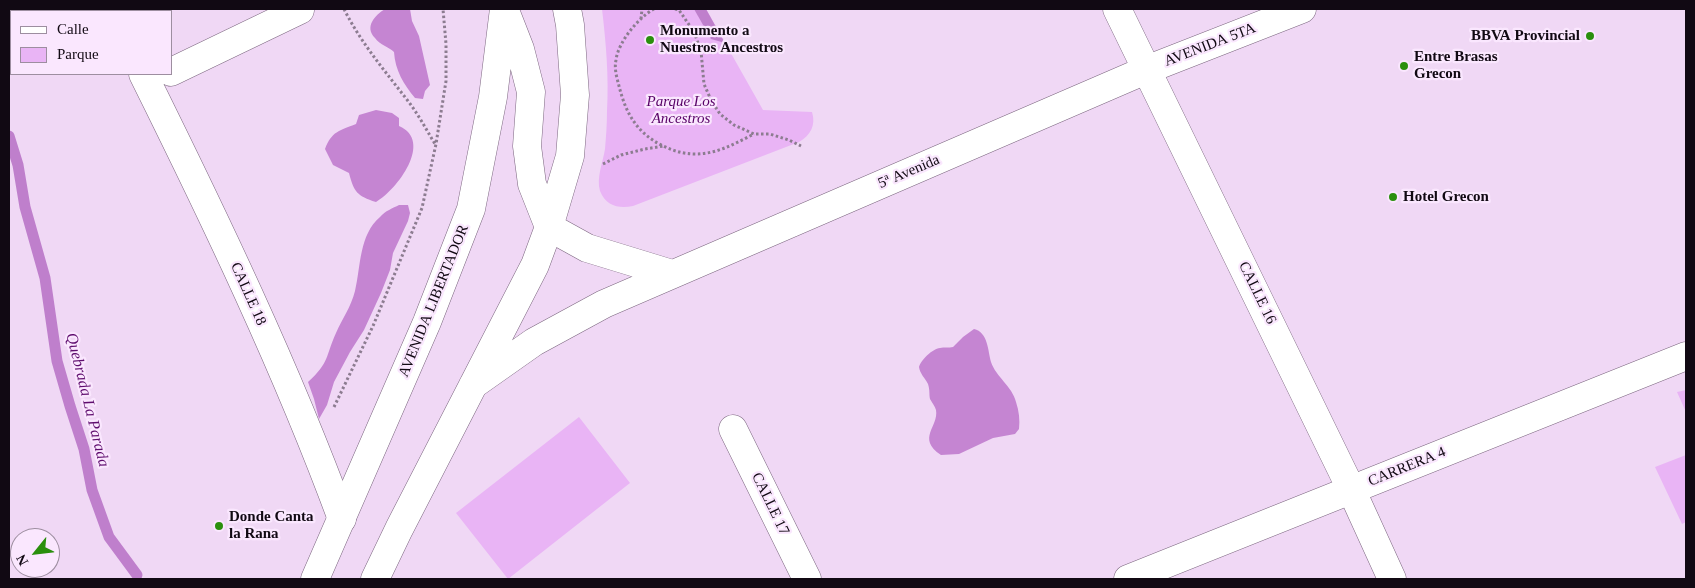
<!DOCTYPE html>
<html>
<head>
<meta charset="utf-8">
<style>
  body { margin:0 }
  #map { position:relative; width:1695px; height:588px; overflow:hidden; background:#f0d8f5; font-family:Georgia,serif }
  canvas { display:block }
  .frame { position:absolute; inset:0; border:10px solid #110913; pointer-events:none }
  .legend { position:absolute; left:10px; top:10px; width:162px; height:65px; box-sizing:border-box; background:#fae7fe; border:1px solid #9d8ea0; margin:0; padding:6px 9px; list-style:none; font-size:15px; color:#110913 }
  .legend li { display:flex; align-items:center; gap:10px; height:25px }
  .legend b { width:25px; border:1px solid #9d8ea0 }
  .north { position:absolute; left:10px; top:528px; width:50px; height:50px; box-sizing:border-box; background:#fae7fe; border:1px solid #9d8ea0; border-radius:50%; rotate:241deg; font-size:14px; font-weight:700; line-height:20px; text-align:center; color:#110913 }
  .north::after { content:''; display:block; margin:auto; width:18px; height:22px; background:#2a8f0d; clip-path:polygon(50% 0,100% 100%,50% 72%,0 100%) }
</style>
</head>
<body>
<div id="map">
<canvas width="1695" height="588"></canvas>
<div class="frame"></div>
<ul class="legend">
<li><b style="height:6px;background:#fff"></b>Calle</li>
<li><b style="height:14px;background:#e9b4f5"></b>Parque</li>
</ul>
<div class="north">N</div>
</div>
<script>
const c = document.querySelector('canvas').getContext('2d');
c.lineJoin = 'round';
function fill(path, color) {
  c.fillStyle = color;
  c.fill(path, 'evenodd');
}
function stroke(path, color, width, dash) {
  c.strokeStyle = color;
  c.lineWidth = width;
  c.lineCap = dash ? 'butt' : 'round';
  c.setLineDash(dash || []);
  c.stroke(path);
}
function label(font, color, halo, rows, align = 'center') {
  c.font = font + ' Georgia,serif';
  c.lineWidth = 4.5;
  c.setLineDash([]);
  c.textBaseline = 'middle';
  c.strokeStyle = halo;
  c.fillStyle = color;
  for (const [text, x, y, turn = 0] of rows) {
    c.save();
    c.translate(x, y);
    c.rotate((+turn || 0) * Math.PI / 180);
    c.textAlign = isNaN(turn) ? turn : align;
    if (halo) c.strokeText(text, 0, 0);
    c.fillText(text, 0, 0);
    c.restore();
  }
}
fill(new Path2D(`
  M 602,9 L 706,9 L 763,110 L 812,112 C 816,125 811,135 799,142 L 633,206 C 619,209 606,206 600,191 C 596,178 603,162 605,149 C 606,137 607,124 607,111 C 609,77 606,43 602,9 Z
  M 1686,390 L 1686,412 L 1677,392 Z
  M 579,417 L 630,483 L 508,579 L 456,513 Z
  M 1686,455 L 1686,522 L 1682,524 L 1655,467 Z`), '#e9b4f5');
fill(new Path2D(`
  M 385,9 L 410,9 L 412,21 L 419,36 L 430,85 L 425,91 L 423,99 L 415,98 C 404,85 395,70 394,52 C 389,47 380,45 375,38 C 364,27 375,15 385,9 Z
  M 376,110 L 392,113 L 399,118 L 399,126 C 434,141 397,190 376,202 C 357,196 354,192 349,173 L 333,165 L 325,149 C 332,131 339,131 356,124 L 359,115 Z
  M 399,205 L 408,205 L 410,213 L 408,221 L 393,253 L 390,270 L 381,293 L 364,330 L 350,352 L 334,382 L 327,405 L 319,419 L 314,399 L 308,382 C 330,362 325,357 336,333 C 342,319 351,307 355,291 C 361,266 359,235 380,217 C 385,211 393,208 399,205 Z
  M 974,329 C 988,332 988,351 991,362 C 996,377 1012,386 1016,402 C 1019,411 1020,420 1019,429 L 1015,434 L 993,438 L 959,454 L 941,455 C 916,438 939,427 936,410 C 935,406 932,403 930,399 C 929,394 930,390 928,384 C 925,378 920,374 919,367 C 921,360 932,349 940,348 C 944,347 949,348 953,347 L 963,337 Z`), '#c585d2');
fill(new Path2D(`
  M 694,9 L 706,9 L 725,43 L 711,39 Z`), '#bf7fcc');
stroke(new Path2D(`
  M 9,136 L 18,165 L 25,207 L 45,278 L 57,361 L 70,406 L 84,449 L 92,490 L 109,537 L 137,575`), '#bf7fcc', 11);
const street = new Path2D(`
  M 111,9 L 112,11
  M 1117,9 L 1351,489 L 1392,579
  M 171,72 L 300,10
  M 143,74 C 215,219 286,367 342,519
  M 733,429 L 807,579
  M 1128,579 L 1686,356`);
const secondary = new Path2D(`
  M 506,13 L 520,49 L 531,92 L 527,146 L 532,184 L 549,227 L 587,248 L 672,274
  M 473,385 L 534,342 L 604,304 L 1146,70 L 1302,9
  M 315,579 L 427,322 L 471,209 L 493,97 L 504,9
  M 375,579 L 399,529 L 535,265 L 549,227 L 570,156 L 575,95 L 570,25 L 567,9`);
stroke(street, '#7b667f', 29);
stroke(secondary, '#7b667f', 29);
stroke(new Path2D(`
  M 344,9 C 361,43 385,71 408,101 C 418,114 426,129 435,144
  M 654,9 C 639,17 618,42 616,60 C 614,69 617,78 619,86 C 626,114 637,133 663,146 C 674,151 683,154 696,154 C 717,154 736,143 754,134
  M 675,9 L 679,10 L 694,32 L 701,51 L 704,84 L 711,100 L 720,114 L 734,125 L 754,134 L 770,134 L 789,140 L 801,146
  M 641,19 L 642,9
  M 603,164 L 621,155 L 645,149 L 664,146
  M 334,407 L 373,326 L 422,208 L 436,144 L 446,81 L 446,44 L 443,9`), '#8c7c90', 3, [2.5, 2.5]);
stroke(street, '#fff', 28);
stroke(secondary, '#fff', 28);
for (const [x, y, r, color] of [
  [1590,36,5,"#2a8f0d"],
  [650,40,5,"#2a8f0d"],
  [1404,66,5,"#2a8f0d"],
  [1393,197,5,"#2a8f0d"],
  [219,526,5,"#2a8f0d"]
]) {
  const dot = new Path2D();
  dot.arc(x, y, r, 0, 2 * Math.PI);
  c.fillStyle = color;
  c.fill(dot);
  stroke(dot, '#fae7fe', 2);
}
label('bold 15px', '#110913', '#fae7fe', [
  ["Monumento a",660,31],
  ["Nuestros Ancestros",660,48],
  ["BBVA Provincial",1580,36,"right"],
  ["Entre Brasas",1414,57],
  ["Grecon",1414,74],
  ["Hotel Grecon",1403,197],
  ["Donde Canta",229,517],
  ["la Rana",229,534]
], 'left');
label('15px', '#110913', '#fae7fe', [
  ["AVENIDA 5TA",1210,45,-21],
  ["5ª Avenida",909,172,-23],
  ["CALLE 16",1257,293,64],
  ["CALLE 18",248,294,66],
  ["AVENIDA LIBERTADOR",434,301,-68],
  ["CARRERA 4",1407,467,-22],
  ["CALLE 17",770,504,64]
]);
label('italic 15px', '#570066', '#fae7fe', [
  ["Parque Los",681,102],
  ["Ancestros",681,119]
]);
label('italic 16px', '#5f0d6e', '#fae7fe', [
  ["Quebrada La Parada",87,400,76]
]);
</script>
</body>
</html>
